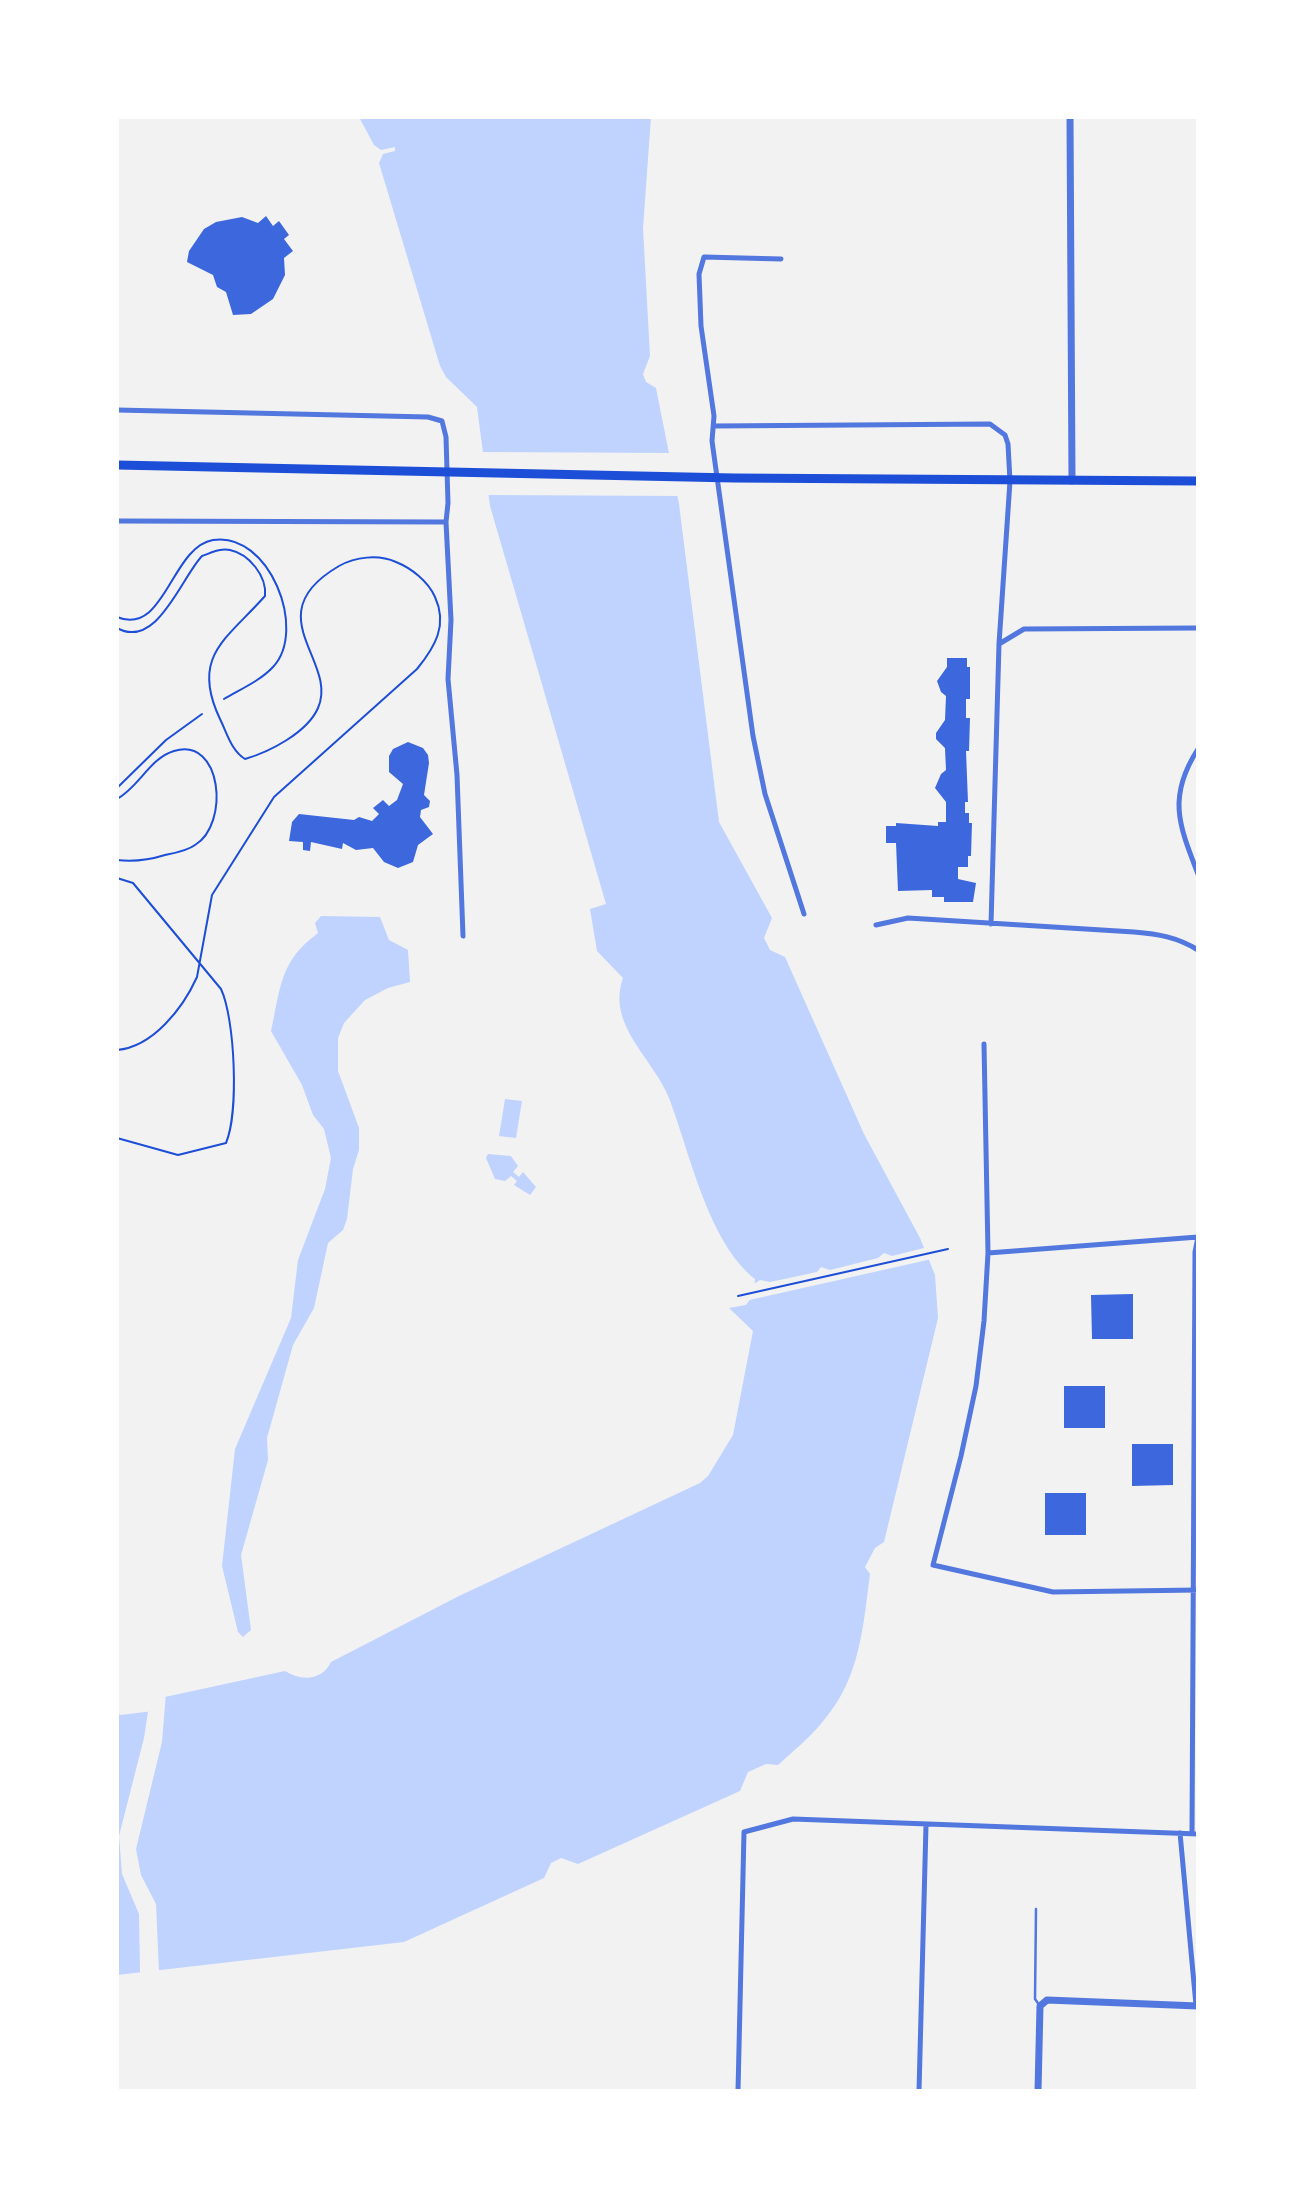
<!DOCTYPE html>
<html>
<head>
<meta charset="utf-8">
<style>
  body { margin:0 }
  #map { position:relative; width:1315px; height:2208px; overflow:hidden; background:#f2f2f2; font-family:Inter,sans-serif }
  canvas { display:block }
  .frame { position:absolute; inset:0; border:119px solid #fff; pointer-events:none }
</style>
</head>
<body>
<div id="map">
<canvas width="1315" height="2208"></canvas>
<div class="frame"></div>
</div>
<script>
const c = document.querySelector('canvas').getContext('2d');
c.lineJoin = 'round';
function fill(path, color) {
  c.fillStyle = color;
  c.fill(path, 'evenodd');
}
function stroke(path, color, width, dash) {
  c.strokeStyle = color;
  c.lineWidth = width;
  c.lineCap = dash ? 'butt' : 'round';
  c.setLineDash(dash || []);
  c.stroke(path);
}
fill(new Path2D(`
  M 359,117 L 651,117 L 643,228 L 650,356 L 643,374 L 646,382 L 656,388 L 679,504 L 719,822 L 772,918 L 764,938 L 770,950 L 785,957 L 864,1134 L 920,1238 L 935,1275 L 938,1318 L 884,1542 L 875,1548 L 865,1567 L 870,1574 C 863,1627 860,1678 824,1720 C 811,1737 793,1751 778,1765 L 766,1764 L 748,1772 L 740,1791 L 578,1864 L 561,1858 L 551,1863 L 544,1878 L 404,1942 L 117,1975 L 117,1713 L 121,1715 L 153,1711 L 165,1697 L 285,1671 C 301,1681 322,1681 331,1662 L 459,1596 L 700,1483 L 708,1476 L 733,1435 L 753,1331 L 729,1308 L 746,1305 L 754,1294 L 755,1279 C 708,1242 690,1153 669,1098 C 654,1059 606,1025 623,978 L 597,951 L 590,909 L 606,904 L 490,506 L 477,407 L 446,377 L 440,366 L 379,163 L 383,154 L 395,151 L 395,147 L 381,150 L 374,145 Z
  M 321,916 L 380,917 L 389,940 L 408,950 L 410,982 L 388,988 L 365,1000 L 344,1023 L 338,1038 L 338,1071 L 359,1128 L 359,1150 L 353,1169 L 347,1219 L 343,1230 L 328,1243 L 314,1308 L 293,1345 L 267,1438 L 268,1460 L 241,1555 L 251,1630 L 243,1637 L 238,1632 L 222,1566 L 235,1449 L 291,1318 L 298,1260 L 325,1189 L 331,1158 L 324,1129 L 313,1115 L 302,1085 L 271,1031 C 281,987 279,962 318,933 L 315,923 Z
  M 505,1099 L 522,1101 L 516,1138 L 499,1136 Z
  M 488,1154 L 511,1156 L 518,1166 L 513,1172 L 519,1177 L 523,1172 L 536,1187 L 530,1195 L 514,1185 L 517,1181 L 511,1176 L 505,1181 L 495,1179 L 486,1158 Z`), '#bfd3fe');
fill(new Path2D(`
  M 479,452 L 674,453 L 682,496 L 485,495 Z
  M 928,1247 L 932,1259 L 745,1301 L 751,1286 L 760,1280 L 770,1282 L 817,1272 L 821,1267 L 830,1270 L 878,1258 L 884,1253 L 892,1256 Z
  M 166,1693 L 162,1742 L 136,1849 L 141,1875 L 156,1904 L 159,1971 L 140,1973 L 139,1914 L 122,1874 L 119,1836 L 144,1738 L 150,1698 Z`), '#f2f2f2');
fill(new Path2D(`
  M 266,216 L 273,226 L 279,221 L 289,235 L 284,239 L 293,251 L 284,258 L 285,275 L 273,299 L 251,314 L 233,315 L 226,292 L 217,287 L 213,275 L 187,262 L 189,251 L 204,229 L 216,222 L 242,217 L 258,223 Z
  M 947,658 L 967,658 L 967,667 L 970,667 L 970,699 L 966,699 L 966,718 L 970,718 L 969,751 L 966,751 L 968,802 L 965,802 L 965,813 L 969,813 L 969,823 L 972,823 L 971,856 L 968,856 L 968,867 L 958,867 L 958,879 L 976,883 L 973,902 L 944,902 L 944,897 L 932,897 L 932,890 L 898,891 L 896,843 L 886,843 L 886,826 L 896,826 L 896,823 L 938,826 L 938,822 L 946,822 L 946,802 L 935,788 L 941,774 L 946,770 L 945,748 L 936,739 L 936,733 L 945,720 L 946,696 L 941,692 L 937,681 L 947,667 Z
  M 408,742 L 423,748 L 428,755 L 429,763 L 424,795 L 430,801 L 429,807 L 421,810 L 420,817 L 433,834 L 418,845 L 413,862 L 398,868 L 384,862 L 373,848 L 356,850 L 343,843 L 342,849 L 311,842 L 310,851 L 303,850 L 303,842 L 289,841 L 292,822 L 299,814 L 354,820 L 359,817 L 372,821 L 379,814 L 373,808 L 383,800 L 389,806 L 397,800 L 403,784 L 389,772 L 389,756 L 393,749 Z
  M 1133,1294 L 1133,1339 L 1092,1339 L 1091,1295 Z
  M 1064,1386 L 1105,1386 L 1105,1428 L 1064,1428 Z
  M 1132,1444 L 1173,1444 L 1173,1485 L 1132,1486 Z
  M 1045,1493 L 1086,1493 L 1086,1535 L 1045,1535 Z`), '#3d67dc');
stroke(new Path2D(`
  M 117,617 C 165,637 171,547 213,540 C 269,531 308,630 273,667 C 260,681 239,690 224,699
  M 117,628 C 157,650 181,578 202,556 C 211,553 220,548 230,550 C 249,554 267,576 265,596 C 227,639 190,656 220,719 C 227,733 231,750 245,759 C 269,752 307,733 318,708 C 339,661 255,615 339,566 C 355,557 378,554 396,562 C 411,568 428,581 435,597 C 448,625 435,647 417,669 L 274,797 L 212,895 L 197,977 C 183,1008 153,1047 117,1050
  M 117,788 L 166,740 L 202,714
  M 117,799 C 139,787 150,758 174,751 C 222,736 230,824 195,845 C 187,851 175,853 165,855 C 149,860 133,862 117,860
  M 117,878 L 133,883 L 221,989 C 235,1019 239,1112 226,1143 L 178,1155 L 117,1138
  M 117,1023 L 117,1039
  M 738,1296 L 948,1249`), '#1d4ed8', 2);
stroke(new Path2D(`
  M 1036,1909 L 1035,1999 L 1040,2006`), '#5277de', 2.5);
stroke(new Path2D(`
  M 781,259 L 704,257 L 699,274 L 701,326 L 714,416 L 712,441 L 753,736 L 765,794 L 804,914
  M 117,410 L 428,417 L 442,421 L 446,437 L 448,503 L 446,522 L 451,620 L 448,679 L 457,775 L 463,936
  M 714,426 L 990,424 L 1005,435 L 1008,444 L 1010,481 L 999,644 L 991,924
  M 117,521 L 446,522
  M 999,644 L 1024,629 L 1198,628
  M 1198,749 C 1167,797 1179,825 1198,874
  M 876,925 L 908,918 L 1134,932 C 1158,934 1177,937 1198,950
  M 984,1044 L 988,1253 L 984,1321 L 976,1386 L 961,1456 L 933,1565 L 1053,1592 L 1198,1590
  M 988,1253 L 1198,1237
  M 1180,1833 L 1196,2005
  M 1192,1833 L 1195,1252 L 1198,1237
  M 738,2091 L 744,1832 L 793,1819 L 1198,1834
  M 919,2091 L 926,1825`), '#5277de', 5);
stroke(new Path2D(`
  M 1070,117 L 1072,481
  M 1038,2091 L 1040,2006 L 1047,2000 L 1198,2006`), '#5277de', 7);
stroke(new Path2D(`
  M 117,465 L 734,478 L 1198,481`), '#1d4ed8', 9);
</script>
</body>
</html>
